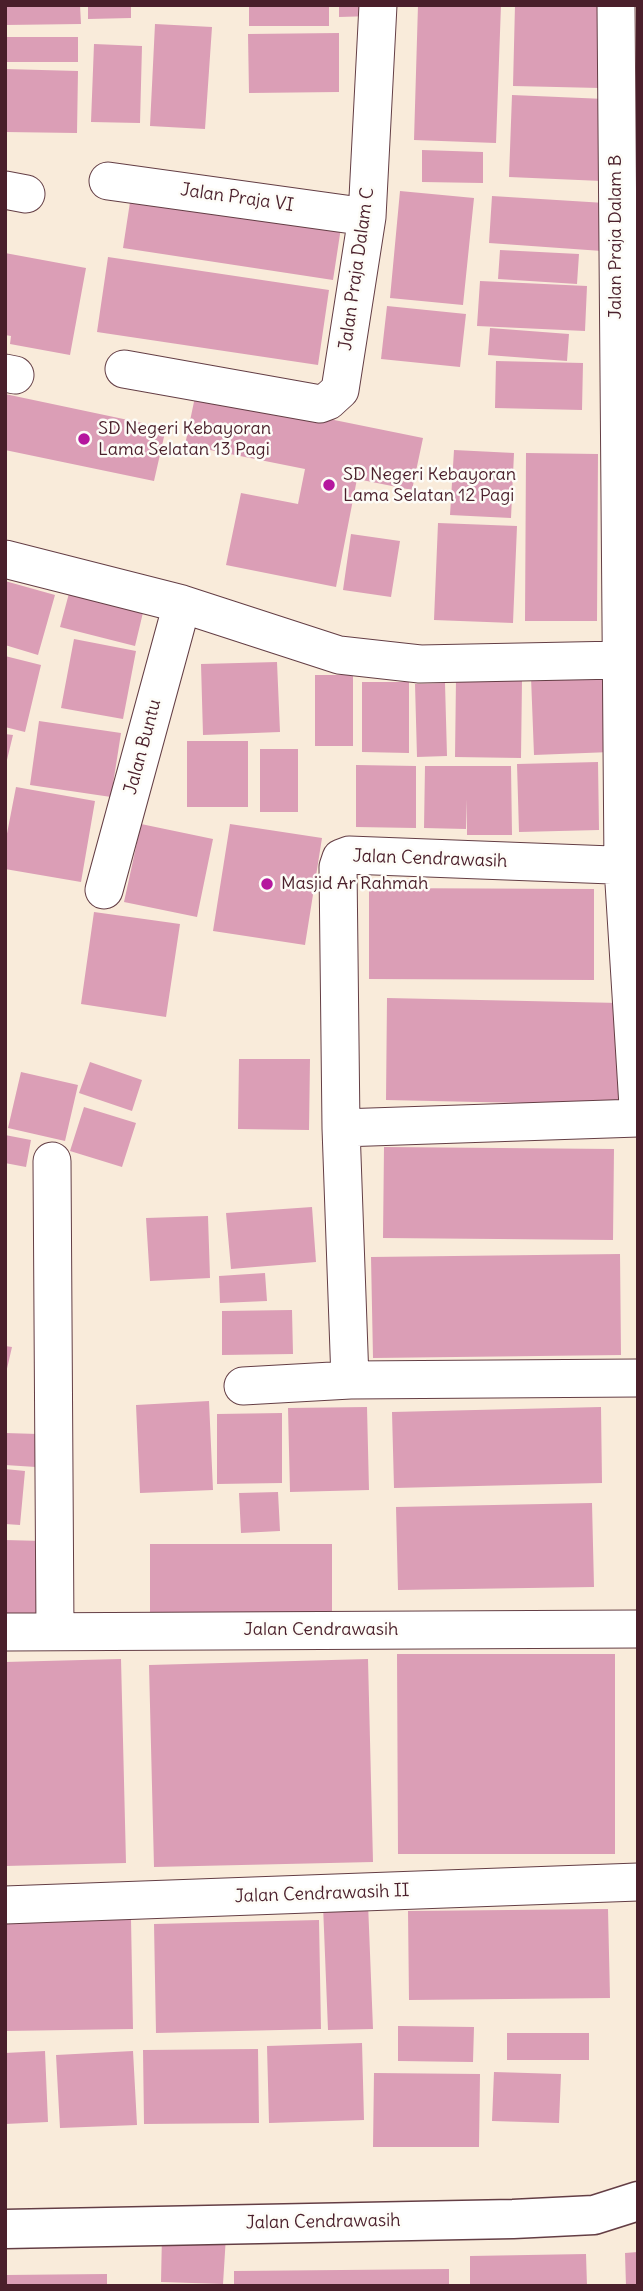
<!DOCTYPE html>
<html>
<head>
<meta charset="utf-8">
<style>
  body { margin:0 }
  #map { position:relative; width:643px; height:2291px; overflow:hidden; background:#f9ebda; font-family:Delius,sans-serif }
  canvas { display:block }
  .frame { position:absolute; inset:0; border:7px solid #4a1f2b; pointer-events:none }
</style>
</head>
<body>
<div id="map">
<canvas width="643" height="2291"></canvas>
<div class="frame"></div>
</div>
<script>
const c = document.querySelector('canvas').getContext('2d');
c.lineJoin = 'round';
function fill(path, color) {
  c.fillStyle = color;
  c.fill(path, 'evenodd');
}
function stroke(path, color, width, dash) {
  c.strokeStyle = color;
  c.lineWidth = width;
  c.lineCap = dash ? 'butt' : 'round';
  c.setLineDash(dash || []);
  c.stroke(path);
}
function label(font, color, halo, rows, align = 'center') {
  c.font = font + ' Delius,sans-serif';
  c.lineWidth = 5;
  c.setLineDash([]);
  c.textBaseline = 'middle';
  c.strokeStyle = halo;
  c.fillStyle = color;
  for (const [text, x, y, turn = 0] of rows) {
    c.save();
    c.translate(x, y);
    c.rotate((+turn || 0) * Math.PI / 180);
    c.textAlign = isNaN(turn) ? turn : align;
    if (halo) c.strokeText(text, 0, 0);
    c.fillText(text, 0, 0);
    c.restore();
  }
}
fill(new Path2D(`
  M 5,5 L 80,5 L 81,24 L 5,25 Z
  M 88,5 L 131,5 L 131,18 L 88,19 Z
  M 249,5 L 329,5 L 329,26 L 249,26 Z
  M 339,5 L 373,5 L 373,16 L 339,17 Z
  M 418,5 L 501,5 L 496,143 L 414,140 Z
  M 515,5 L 602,7 L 600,88 L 513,86 Z
  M 155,24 L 212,27 L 205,129 L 150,126 Z
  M 339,33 L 339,92 L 249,93 L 248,34 Z
  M 5,37 L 78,37 L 78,62 L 5,62 Z
  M 94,44 L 142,46 L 140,123 L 91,122 Z
  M 5,69 L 78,71 L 77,133 L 5,132 Z
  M 512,95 L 605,99 L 602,181 L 509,177 Z
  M 422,150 L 483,152 L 483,183 L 422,182 Z
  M 132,189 L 342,221 L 333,280 L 123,248 Z
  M 400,191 L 474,198 L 463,305 L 390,298 Z
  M 492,196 L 605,203 L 602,251 L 489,243 Z
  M 500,250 L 579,254 L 577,284 L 498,279 Z
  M 5,253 L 86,268 L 70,355 L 10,344 L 11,336 L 5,335 Z
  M 108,257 L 329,290 L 318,365 L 97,332 Z
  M 480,281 L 587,286 L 585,331 L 477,326 Z
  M 387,306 L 466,314 L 460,367 L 381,359 Z
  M 490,328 L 569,334 L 567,361 L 488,355 Z
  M 496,361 L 583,363 L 582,410 L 495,408 Z
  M 196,392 L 423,438 L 412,490 L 357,479 L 336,587 L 226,565 L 241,493 L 298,504 L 305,469 L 185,445 Z
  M 5,394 L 166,428 L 154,481 L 5,450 Z
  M 454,450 L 514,453 L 511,518 L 450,515 Z
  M 526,453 L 598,454 L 597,621 L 525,621 Z
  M 438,523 L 517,526 L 513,623 L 434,620 Z
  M 351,534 L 400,541 L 391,597 L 343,590 Z
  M 5,581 L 55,595 L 38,655 L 5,645 Z
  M 72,582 L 146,600 L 135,646 L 60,627 Z
  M 74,639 L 136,651 L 123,719 L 61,708 Z
  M 5,656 L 41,665 L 25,732 L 5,727 Z
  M 277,662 L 280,732 L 203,735 L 201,664 Z
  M 315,675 L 353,675 L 353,746 L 315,746 Z
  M 608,675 L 611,752 L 534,755 L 531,677 Z
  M 456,679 L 522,680 L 521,758 L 455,757 Z
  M 362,682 L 409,682 L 409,753 L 362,752 Z
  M 445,683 L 447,756 L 417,757 L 415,684 Z
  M 39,721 L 121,733 L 111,797 L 30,785 Z
  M 5,734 L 13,735 L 6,764 L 5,764 Z
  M 187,741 L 248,741 L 248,807 L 187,807 Z
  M 260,749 L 298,749 L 298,812 L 260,812 Z
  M 598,762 L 599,830 L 519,832 L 517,764 Z
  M 356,765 L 416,766 L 416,828 L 356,827 Z
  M 425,766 L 511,766 L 512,835 L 467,835 L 467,799 L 466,829 L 424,828 Z
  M 16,787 L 95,801 L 81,882 L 5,869 L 5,844 Z
  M 141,824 L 213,839 L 197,917 L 124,902 Z
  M 230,824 L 322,838 L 305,945 L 213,931 Z
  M 369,888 L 594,889 L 594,980 L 369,979 Z
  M 94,912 L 180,924 L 166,1017 L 81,1004 Z
  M 387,998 L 620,1003 L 618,1105 L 386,1100 Z
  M 239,1059 L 310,1059 L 309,1130 L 238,1129 Z
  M 90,1062 L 142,1080 L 132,1111 L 79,1093 Z
  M 21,1072 L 78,1085 L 65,1141 L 8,1128 Z
  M 84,1107 L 136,1123 L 122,1167 L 70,1151 Z
  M 5,1135 L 31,1140 L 26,1167 L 5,1163 Z
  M 384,1147 L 614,1149 L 613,1240 L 383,1238 Z
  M 312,1207 L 316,1262 L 231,1269 L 226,1213 Z
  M 208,1216 L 210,1278 L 150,1281 L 146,1218 Z
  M 620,1254 L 621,1355 L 373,1358 L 371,1257 Z
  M 265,1273 L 267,1301 L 220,1303 L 219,1276 Z
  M 292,1310 L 293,1354 L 222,1355 L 222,1311 Z
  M 5,1346 L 12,1347 L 6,1373 L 5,1373 Z
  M 209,1401 L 213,1490 L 140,1493 L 136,1405 Z
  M 367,1407 L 369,1490 L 290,1492 L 288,1408 Z
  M 601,1407 L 602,1483 L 394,1488 L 392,1412 Z
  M 282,1413 L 282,1483 L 217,1484 L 217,1414 Z
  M 5,1433 L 38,1434 L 36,1467 L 5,1465 Z
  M 5,1469 L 25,1471 L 20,1525 L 5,1524 Z
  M 278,1492 L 280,1531 L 241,1533 L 239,1493 Z
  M 592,1503 L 594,1587 L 398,1590 L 396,1507 Z
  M 5,1540 L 43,1541 L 40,1614 L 5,1613 Z
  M 150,1544 L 332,1544 L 332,1625 L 150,1624 Z
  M 397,1654 L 615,1654 L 615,1854 L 398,1854 Z
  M 121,1659 L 126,1863 L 5,1866 L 5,1662 Z
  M 368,1659 L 373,1862 L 154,1867 L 149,1665 Z
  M 368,1903 L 373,2029 L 328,2030 L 323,1905 Z
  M 608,1909 L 610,1998 L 409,2000 L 408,1911 Z
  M 131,1919 L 133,2029 L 5,2031 L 5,1922 Z
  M 319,1920 L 321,2029 L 156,2033 L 154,1924 Z
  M 398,2026 L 474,2027 L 473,2062 L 398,2061 Z
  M 507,2033 L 589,2033 L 589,2060 L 507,2060 Z
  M 362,2043 L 364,2120 L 269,2123 L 267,2046 Z
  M 258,2049 L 259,2123 L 144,2124 L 143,2050 Z
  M 45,2051 L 48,2122 L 5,2124 L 5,2053 Z
  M 133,2051 L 137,2125 L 60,2128 L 56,2055 Z
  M 494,2072 L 561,2074 L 559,2123 L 492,2121 Z
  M 374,2073 L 480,2074 L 479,2147 L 373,2147 Z
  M 162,2234 L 226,2236 L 223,2284 L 161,2282 Z
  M 638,2252 L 638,2286 L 626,2286 L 625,2253 Z
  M 586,2254 L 587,2286 L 470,2286 L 470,2256 Z
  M 449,2269 L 449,2286 L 234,2286 L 234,2271 Z
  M 107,2274 L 107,2286 L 5,2286 L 5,2275 Z`), '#db9eb6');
const minor = new Path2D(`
  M 616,5 L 623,867 L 638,1106
  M 108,181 L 367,217
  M 5,190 L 26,194
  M 124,369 L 320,404 L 328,401 L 340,390 L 367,217 L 378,5
  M 5,373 L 15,375
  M 5,559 L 182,604 L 339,655 L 420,664 L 621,660
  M 104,890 L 182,604
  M 341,1128 L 638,1118
  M 52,1161 L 55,1631
  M 350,1380 L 341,1128 L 338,867 L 341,858 L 349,855 L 638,866
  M 243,1386 L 350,1380 L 638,1378
  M 5,1632 L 638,1629
  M 5,1905 L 638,1882`);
const major = new Path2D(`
  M 5,2229 L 513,2219 L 594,2215 L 638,2201`);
stroke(minor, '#643e45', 39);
stroke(major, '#643e45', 41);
stroke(minor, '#fff', 37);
stroke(major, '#fff', 38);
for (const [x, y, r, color] of [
  [84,439,7,"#b5179e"],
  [329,485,7,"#b5179e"],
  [267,884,7,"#b5179e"]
]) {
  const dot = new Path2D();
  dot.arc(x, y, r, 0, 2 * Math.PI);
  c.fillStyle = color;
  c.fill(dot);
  stroke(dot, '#fdfcf7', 2.5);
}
label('18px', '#4a1f2b', '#fdfcf7', [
  ["Jalan Praja VI",237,198,8],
  ["Jalan Praja Dalam B",616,237,-90],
  ["Jalan Praja Dalam C",357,269,-82],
  ["Jalan Buntu",143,747,-75],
  ["Jalan Cendrawasih",430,859,2],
  ["Jalan Cendrawasih",321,1630],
  ["Jalan Cendrawasih II",322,1894,-2],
  ["Jalan Cendrawasih",323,2222,-1]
]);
label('18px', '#4a1f2b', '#fdfcf7', [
  ["SD Negeri Kebayoran",98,429],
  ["Lama Selatan 13 Pagi",98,450],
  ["SD Negeri Kebayoran",343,475],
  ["Lama Selatan 12 Pagi",343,496],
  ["Masjid Ar Rahmah",281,884]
], 'left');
</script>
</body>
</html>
